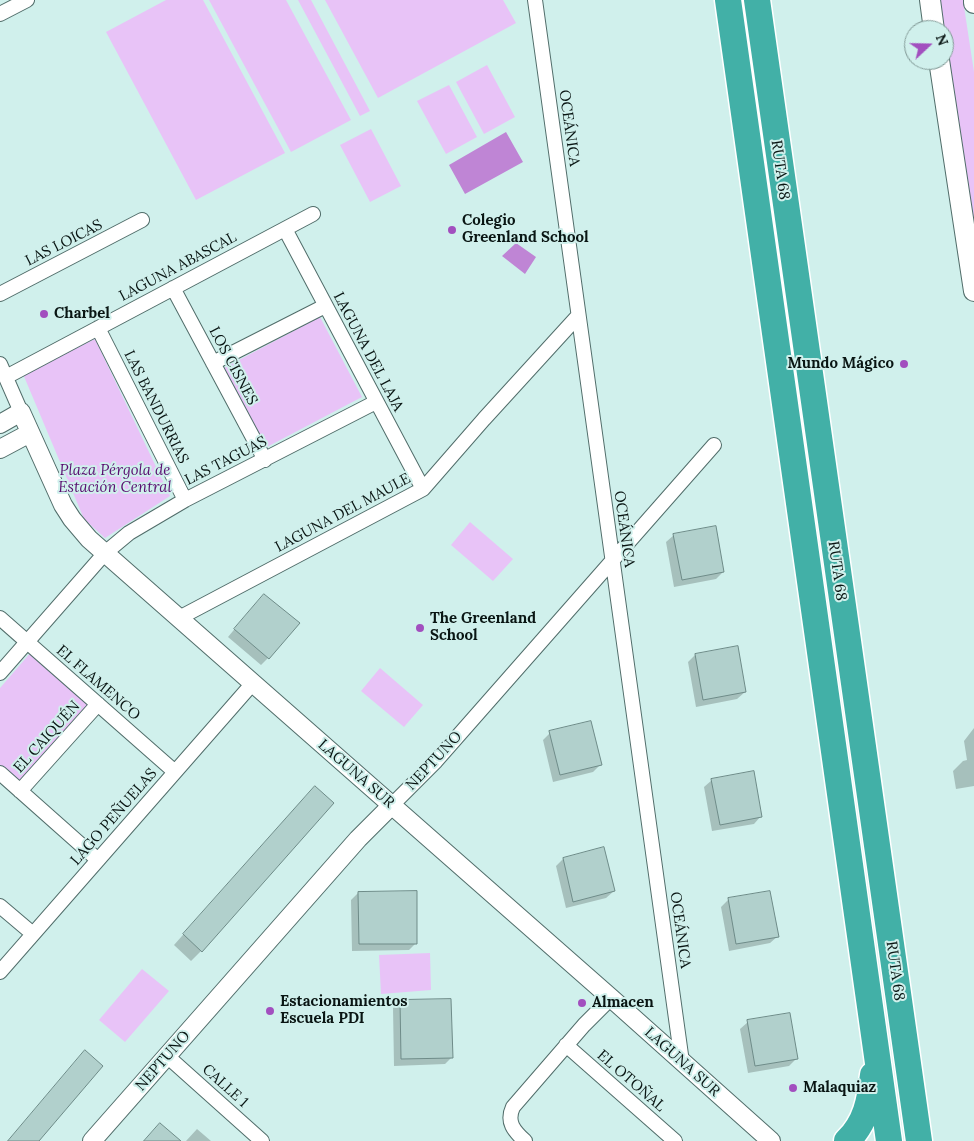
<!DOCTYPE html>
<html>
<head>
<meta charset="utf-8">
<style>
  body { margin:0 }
  #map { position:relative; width:974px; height:1141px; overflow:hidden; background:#d0f0ec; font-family:Lora,serif }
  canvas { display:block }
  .north { position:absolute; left:904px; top:20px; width:50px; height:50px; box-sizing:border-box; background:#d0f0ec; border:1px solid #809895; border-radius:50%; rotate:69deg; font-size:14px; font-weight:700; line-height:20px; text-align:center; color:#091513 }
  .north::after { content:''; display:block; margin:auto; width:18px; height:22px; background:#a24fbf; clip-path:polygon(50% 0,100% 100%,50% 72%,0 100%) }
</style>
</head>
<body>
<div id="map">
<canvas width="974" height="1141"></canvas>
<div class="north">N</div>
</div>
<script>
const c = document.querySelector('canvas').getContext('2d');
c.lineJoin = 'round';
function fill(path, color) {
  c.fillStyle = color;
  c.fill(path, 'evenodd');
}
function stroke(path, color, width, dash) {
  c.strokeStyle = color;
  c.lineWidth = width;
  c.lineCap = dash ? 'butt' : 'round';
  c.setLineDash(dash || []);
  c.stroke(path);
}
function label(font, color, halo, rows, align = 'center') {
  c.font = font + ' Lora,serif';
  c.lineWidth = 4;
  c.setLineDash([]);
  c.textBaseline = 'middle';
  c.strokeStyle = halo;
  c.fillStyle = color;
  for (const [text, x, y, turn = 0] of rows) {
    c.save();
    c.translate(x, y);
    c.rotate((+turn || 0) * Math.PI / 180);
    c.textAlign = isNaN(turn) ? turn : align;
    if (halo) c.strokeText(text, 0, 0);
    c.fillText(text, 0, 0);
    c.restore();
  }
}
fill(new Path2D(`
  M 166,0 L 203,0 L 285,153 L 196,200 L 106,32 Z
  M 209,0 L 286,0 L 351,120 L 291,152 Z
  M 298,0 L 311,0 L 370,111 L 360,116 Z
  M 325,0 L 503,0 L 516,23 L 378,98 Z
  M 937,0 L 963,0 L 974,72 L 974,247 L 944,49 L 944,30 L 941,30 Z
  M 487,65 L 515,117 L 484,134 L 456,82 Z
  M 449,85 L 477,137 L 446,154 L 417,101 Z
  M 371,129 L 401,186 L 370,202 L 340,145 Z
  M 320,317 L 362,397 L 263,449 L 222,369 Z
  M 95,339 L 170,496 L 105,538 L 84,519 L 23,374 Z
  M 470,522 L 513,559 L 493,581 L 451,545 Z
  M 32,651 L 91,702 L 21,783 L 0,765 L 0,688 Z
  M 380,668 L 423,705 L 404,727 L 361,691 Z
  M 430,953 L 431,990 L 381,994 L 379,955 Z
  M 142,969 L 169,991 L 125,1042 L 99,1020 Z`), '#e8c3f7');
fill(new Path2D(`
  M 506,132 L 523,162 L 465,194 L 449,165 Z
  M 516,243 L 536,257 L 525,274 L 502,256 Z`), '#bf85d5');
fill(new Path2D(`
  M 674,535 L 723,572 L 716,579 L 674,587 L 666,542 Z
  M 257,602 L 268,658 L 261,665 L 228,637 Z
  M 695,655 L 745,692 L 737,699 L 696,707 L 688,662 Z
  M 974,728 L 974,786 L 956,789 L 953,771 L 963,761 L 967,760 L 964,741 Z
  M 550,733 L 600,765 L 593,772 L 553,782 L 543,740 Z
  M 712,780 L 761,816 L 754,824 L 712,831 L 704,787 Z
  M 305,797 L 201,951 L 191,961 L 174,945 Z
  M 563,859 L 614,891 L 606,898 L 566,908 L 556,866 Z
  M 358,893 L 416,943 L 409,950 L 352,951 L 351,900 Z
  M 728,900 L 778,936 L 770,943 L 729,951 L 721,907 Z
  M 400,1001 L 452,1057 L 445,1064 L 394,1066 L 393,1008 Z
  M 748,1022 L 797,1058 L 789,1066 L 748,1073 L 740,1029 Z
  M 197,1129 L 211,1141 L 186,1141 Z`), '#0003');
const building = new Path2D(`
  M 716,526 L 724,572 L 682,580 L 673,534 Z
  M 264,594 L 300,623 L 269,659 L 234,629 Z
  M 738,646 L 746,692 L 703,700 L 695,654 Z
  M 591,721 L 602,765 L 560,775 L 549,731 Z
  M 754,771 L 762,817 L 720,825 L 711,779 Z
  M 315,786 L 334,803 L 202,952 L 183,934 Z
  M 604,847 L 615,891 L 573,902 L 563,858 Z
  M 417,891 L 417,944 L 359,944 L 358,892 Z
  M 770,891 L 779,937 L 736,944 L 728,898 Z
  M 451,999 L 453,1058 L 401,1059 L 400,1000 Z
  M 790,1013 L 798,1059 L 755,1066 L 747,1020 Z
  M 85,1050 L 103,1066 L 39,1141 L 8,1141 Z
  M 160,1123 L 181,1141 L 144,1141 Z`);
fill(building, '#b1d0cc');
stroke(building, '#6e8b88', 1);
const minor = new Path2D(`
  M 535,0 L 682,1062
  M 0,14 L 27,0
  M 285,229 L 423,489
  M 173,288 L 265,460
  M 0,294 L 142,220
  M 98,328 L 185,500
  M 213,363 L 325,306
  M 0,364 L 21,412
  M 6,377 L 313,214
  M 0,618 L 175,772
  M 179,618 L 423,489 L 484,419 L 578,316
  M 0,673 L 105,553 L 129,533 L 185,500 L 376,402
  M 0,773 L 98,860
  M 20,791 L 98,704
  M 392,805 L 436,761 L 714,445
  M 0,906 L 33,934
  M 0,972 L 253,683
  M 566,1045 L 675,1141
  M 167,1056 L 262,1141
  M 525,1141 C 514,1131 506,1122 513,1107 L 584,1025 L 611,998`);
const tertiary = new Path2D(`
  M 0,424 L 21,412 L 63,505 L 72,519 L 89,539 L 611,998 L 771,1141
  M 0,449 L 30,433
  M 92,1141 L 358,839 L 392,805`);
const secondary = new Path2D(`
  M 930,0 L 934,30
  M 974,0 L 974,3
  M 939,60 L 974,291`);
const motorway = new Path2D(`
  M 728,0 L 889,1141
  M 757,0 L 919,1141
  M 847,1141 C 866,1123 870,1100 873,1075`);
stroke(minor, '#516d6a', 16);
stroke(tertiary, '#516d6a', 20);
stroke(secondary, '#516d6a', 22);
stroke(motorway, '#fff', 29);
stroke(minor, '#fff', 14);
stroke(tertiary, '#fff', 18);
stroke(secondary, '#fff', 20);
stroke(motorway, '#42b0a7', 26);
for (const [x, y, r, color] of [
  [452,230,5,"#a24fbf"],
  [44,314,5,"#a24fbf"],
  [904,364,5,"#a24fbf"],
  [420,628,5,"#a24fbf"],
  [582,1003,5,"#a24fbf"],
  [270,1011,5,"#a24fbf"],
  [793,1088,5,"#a24fbf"]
]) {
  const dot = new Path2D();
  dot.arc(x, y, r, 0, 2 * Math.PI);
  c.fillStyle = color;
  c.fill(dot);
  stroke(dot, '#d0f0ec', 2);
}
label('15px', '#091513', '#d0f0ec', [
  ["OCEÁNICA",569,128,82],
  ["RUTA 68",780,170,82],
  ["LAS LOICAS",64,243,-27],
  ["LAGUNA ABASCAL",178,267,-28],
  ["LAGUNA DEL LAJA",368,352,62],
  ["LOS CISNES",233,366,62],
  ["LAS BANDURRIAS",156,407,63],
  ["LAS TAGUAS",226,461,-27],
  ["LAGUNA DEL MAULE",343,513,-28],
  ["OCEÁNICA",624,529,82],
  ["RUTA 68",837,571,82],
  ["EL FLAMENCO",98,683,41],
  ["EL CAIQUÉN",47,737,-48],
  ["NEPTUNO",434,761,-47],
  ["LAGUNA SUR",356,774,41],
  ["LAGO PEÑUELAS",114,817,-49],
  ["OCEÁNICA",680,930,82],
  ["RUTA 68",895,971,82],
  ["NEPTUNO",163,1061,-49],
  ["LAGUNA SUR",682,1062,42],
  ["EL OTOÑAL",631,1081,41],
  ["CALLE 1",225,1086,42]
]);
label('bold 15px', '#091513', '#d0f0ec', [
  ["Colegio",462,221],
  ["Greenland School",462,238],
  ["Charbel",54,314],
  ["Mundo Mágico",894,364,"right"],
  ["The Greenland",430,619],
  ["School",430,636],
  ["Estacionamientos",280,1002],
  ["Escuela PDI",280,1019],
  ["Almacen",592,1003],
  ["Malaquiaz",803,1088]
], 'left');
label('italic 15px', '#590d70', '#d0f0ec', [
  ["Plaza Pérgola de",115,471],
  ["Estación Central",115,488]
]);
</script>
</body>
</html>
